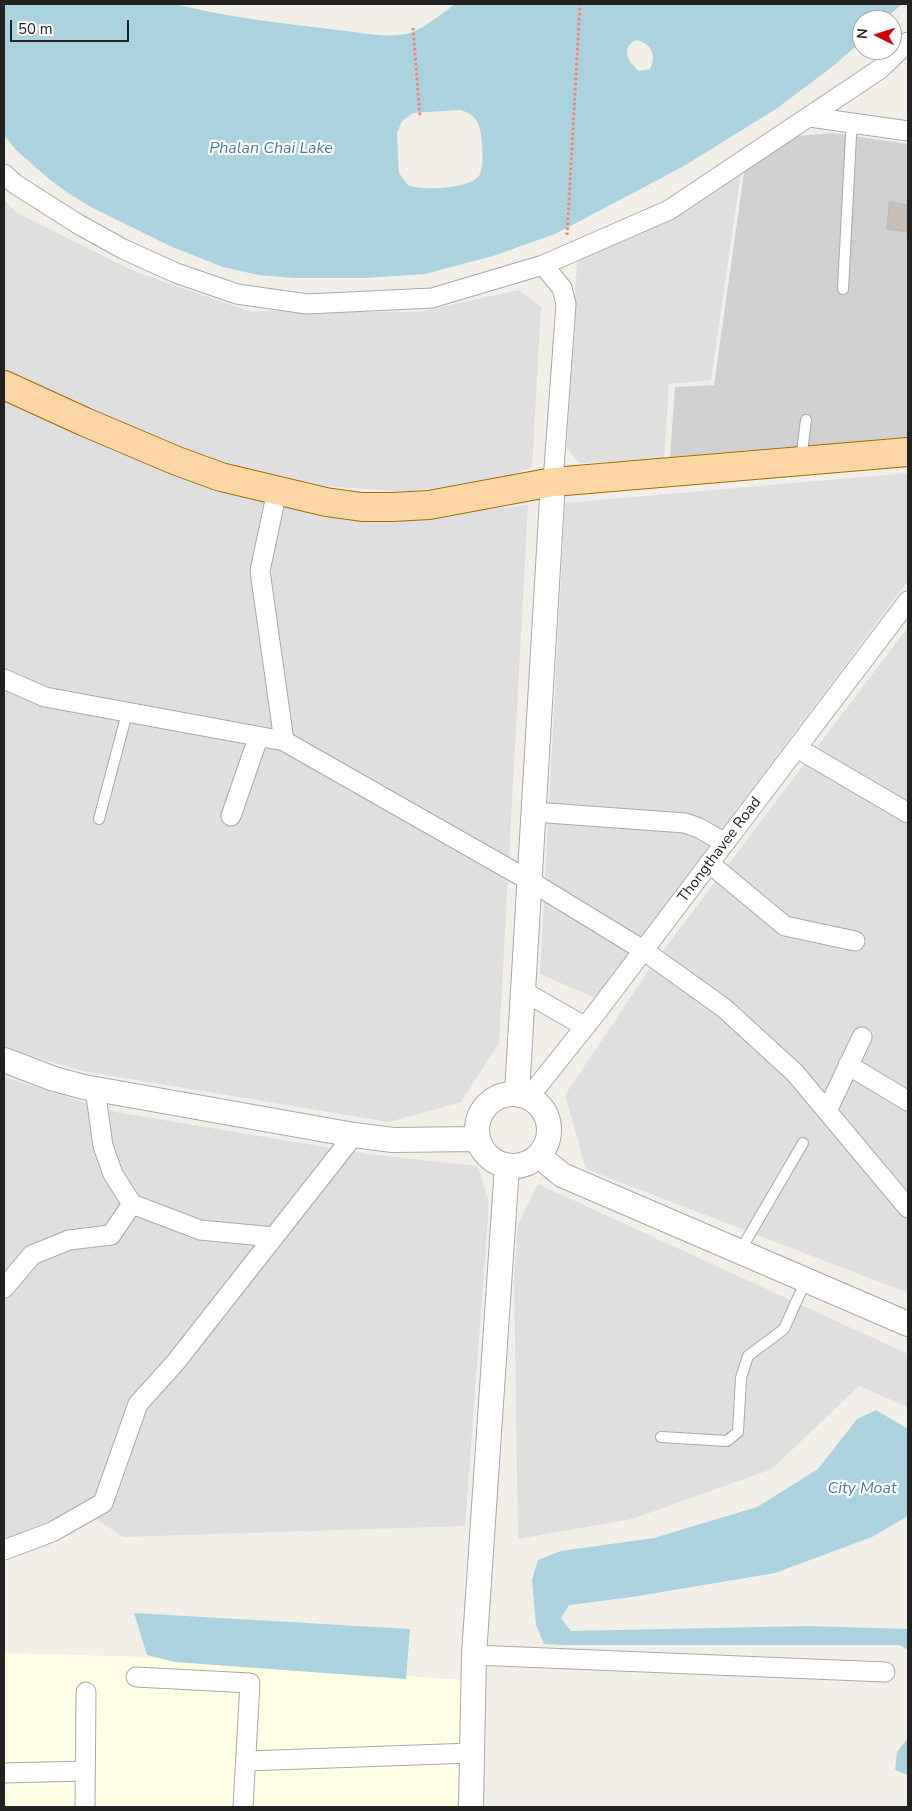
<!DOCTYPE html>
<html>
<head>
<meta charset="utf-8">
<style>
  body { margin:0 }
  #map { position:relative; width:912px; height:1811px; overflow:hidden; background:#f2efe9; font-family:"Nunito Sans",sans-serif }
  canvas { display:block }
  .frame { position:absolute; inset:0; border:5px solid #222; pointer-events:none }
  .north { position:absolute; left:852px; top:10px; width:50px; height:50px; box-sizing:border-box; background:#fff; border:1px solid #a7a7a7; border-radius:50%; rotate:275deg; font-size:14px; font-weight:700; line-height:20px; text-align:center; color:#222 }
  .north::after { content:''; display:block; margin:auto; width:18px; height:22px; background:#d40000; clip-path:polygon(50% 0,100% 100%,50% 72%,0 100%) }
  .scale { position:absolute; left:10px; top:20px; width:119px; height:22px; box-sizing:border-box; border:2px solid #222; border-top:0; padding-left:6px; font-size:15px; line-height:18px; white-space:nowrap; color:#222; -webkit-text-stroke:4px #fff; paint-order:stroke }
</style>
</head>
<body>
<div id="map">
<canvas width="912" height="1811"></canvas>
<div class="frame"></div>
<div class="north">N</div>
<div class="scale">50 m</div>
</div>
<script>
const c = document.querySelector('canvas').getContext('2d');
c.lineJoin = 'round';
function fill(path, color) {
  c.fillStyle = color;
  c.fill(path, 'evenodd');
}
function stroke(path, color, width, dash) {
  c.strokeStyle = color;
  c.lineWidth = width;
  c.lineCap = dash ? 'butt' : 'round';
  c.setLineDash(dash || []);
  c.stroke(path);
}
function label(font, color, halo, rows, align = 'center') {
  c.font = font + ' "Nunito Sans",sans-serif';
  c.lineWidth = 4.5;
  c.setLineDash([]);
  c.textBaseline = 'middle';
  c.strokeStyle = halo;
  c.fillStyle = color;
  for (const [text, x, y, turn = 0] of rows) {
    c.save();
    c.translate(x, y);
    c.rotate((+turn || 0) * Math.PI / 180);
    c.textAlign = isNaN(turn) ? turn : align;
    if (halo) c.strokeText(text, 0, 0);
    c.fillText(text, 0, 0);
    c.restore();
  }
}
fill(new Path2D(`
  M 741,171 L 711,380 L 669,384 L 664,460 L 579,463 L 567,448 L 577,263 L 594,250 Z
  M 4,200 L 17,213 L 138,273 L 249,311 L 418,312 L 519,290 L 541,307 L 532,467 L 501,479 L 404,492 L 325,486 L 211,459 L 43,390 L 4,372 Z
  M 4,397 L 119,453 L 256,498 L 380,521 L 528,505 L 499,1043 L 461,1102 L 389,1122 L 82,1071 L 4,1048 Z
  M 908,473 L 908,581 L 595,998 L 540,974 L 565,503 Z
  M 908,627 L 908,1293 L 586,1169 L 565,1095 L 650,968 Z
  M 4,1077 L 115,1112 L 367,1154 L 478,1166 L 489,1203 L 465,1526 L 123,1537 L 80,1508 L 4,1540 Z
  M 538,1184 L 908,1354 L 908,1407 L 859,1386 L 772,1469 L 632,1519 L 518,1539 L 514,1274 L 518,1224 Z`), '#e0dfdf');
fill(new Path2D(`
  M 4,1653 L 143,1657 L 462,1680 L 457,1807 L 4,1807 Z`), '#ffffe5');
fill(new Path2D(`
  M 833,133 L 908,144 L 908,439 L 802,446 L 670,457 L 675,387 L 714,385 L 746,159 L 786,137 Z`), '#d0d0d0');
fill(new Path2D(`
  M 4,4 L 175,4 C 229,18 283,23 338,30 C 360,32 387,39 410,33 C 424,28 443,13 455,4 L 902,4 L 884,20 L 862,20 L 862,41 L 832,67 L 776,109 L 684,166 L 582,220 L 555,234 L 493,256 L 425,274 L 365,278 L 294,278 L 258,275 L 223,267 L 172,247 L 91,207 L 68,193 L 49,179 L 16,150 L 4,135 ZM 636,40 C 651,43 657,55 650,69 L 639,71 C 628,62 620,48 636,40 ZM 460,110 C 467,112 472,114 476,120 C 483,128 485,167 479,176 C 469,189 422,191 408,185 L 399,173 L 397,133 L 402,121 L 413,113 Z
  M 876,1410 L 908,1429 L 908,1516 L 872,1537 L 775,1573 L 632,1597 L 569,1605 L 561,1618 L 571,1631 L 808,1626 L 908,1629 L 908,1650 L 899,1645 L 564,1645 L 544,1644 L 536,1625 L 532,1580 L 538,1560 L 561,1551 L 654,1538 L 757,1507 L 818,1469 L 857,1419 Z
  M 134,1613 L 410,1629 L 406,1679 L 175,1662 L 147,1655 Z
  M 908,1738 L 908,1775 L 895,1770 L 897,1752 Z`), '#aad3df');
const building = new Path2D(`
  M 890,202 L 908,205 L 908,232 L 887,229 Z`);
fill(building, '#c7bfb8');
stroke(building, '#c4b6ab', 1);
const service = new Path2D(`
  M 843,289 L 851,135 L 854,123
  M 801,460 L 806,420
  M 99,819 L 127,713
  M 740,1251 L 803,1143
  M 661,1437 L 727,1441 L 738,1432 L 741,1378 L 748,1356 L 784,1329 L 806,1280`);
const minor = new Path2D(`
  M 810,117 L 908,131
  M 4,174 L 15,184 L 78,224 L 123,249 L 176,273 L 237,294 L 307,304 L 432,298 L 543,265 L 669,210 L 880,69 L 908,42
  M 543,265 L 562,288 L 566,304 L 553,482
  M 277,491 L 260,571 L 284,741
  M 4,679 L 45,697 L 284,741 L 530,881 L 643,950 L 724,1008 L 795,1073 L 908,1208
  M 797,748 L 908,813
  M 534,812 L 685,823 L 699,828 L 725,843
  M 231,816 L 258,738
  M 709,863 L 785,926 L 855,941
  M 523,991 L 584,1026
  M 848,1065 L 908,1101
  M 95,1089 L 103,1146 L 113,1174 L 132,1204 L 200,1230 L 274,1237
  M 529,1097 L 596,1013 L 908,601
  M 827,1111 L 862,1037
  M 4,1288 L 32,1255 L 69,1240 L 111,1235 L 132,1204
  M 4,1550 L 52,1532 L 103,1503 L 138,1404 L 175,1363 L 354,1135
  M 474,1655 L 885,1672
  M 136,1677 L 250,1683 L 243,1807
  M 246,1761 L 472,1753
  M 4,1773 L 85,1771
  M 85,1807 L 86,1692`);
const tertiary = new Path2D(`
  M 4,1060 L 54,1079 L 84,1087 L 354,1135 L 393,1140 L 478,1139
  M 517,1093 L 553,482
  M477 1130a36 36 0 1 1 72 0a36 36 0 1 1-72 0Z
  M 539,1156 L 562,1175 L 908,1324
  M 471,1807 L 474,1655 L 507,1166`);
const primary = new Path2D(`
  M 4,385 L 85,422 L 177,461 L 221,477 L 326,502 L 362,507 L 393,507 L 429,505 L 553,482 L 908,452`);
stroke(service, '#a9a9a9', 12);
stroke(minor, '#a9a9a9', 21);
stroke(tertiary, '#a9a9a9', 26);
stroke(primary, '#a06b00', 30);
stroke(new Path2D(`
  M 413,28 L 420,117
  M 567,235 L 580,4`), '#fa8072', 3, [2.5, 2.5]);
stroke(service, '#fff', 10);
stroke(minor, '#fff', 19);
stroke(tertiary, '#fff', 24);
stroke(primary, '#fcd6a4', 28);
label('15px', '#222', '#fff', [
  ["Thongthavee Road",720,850,-53]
]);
label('italic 16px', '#4a7aab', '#fff', [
  ["Phalan Chai Lake",271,149],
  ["City Moat",862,1489]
]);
</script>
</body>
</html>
